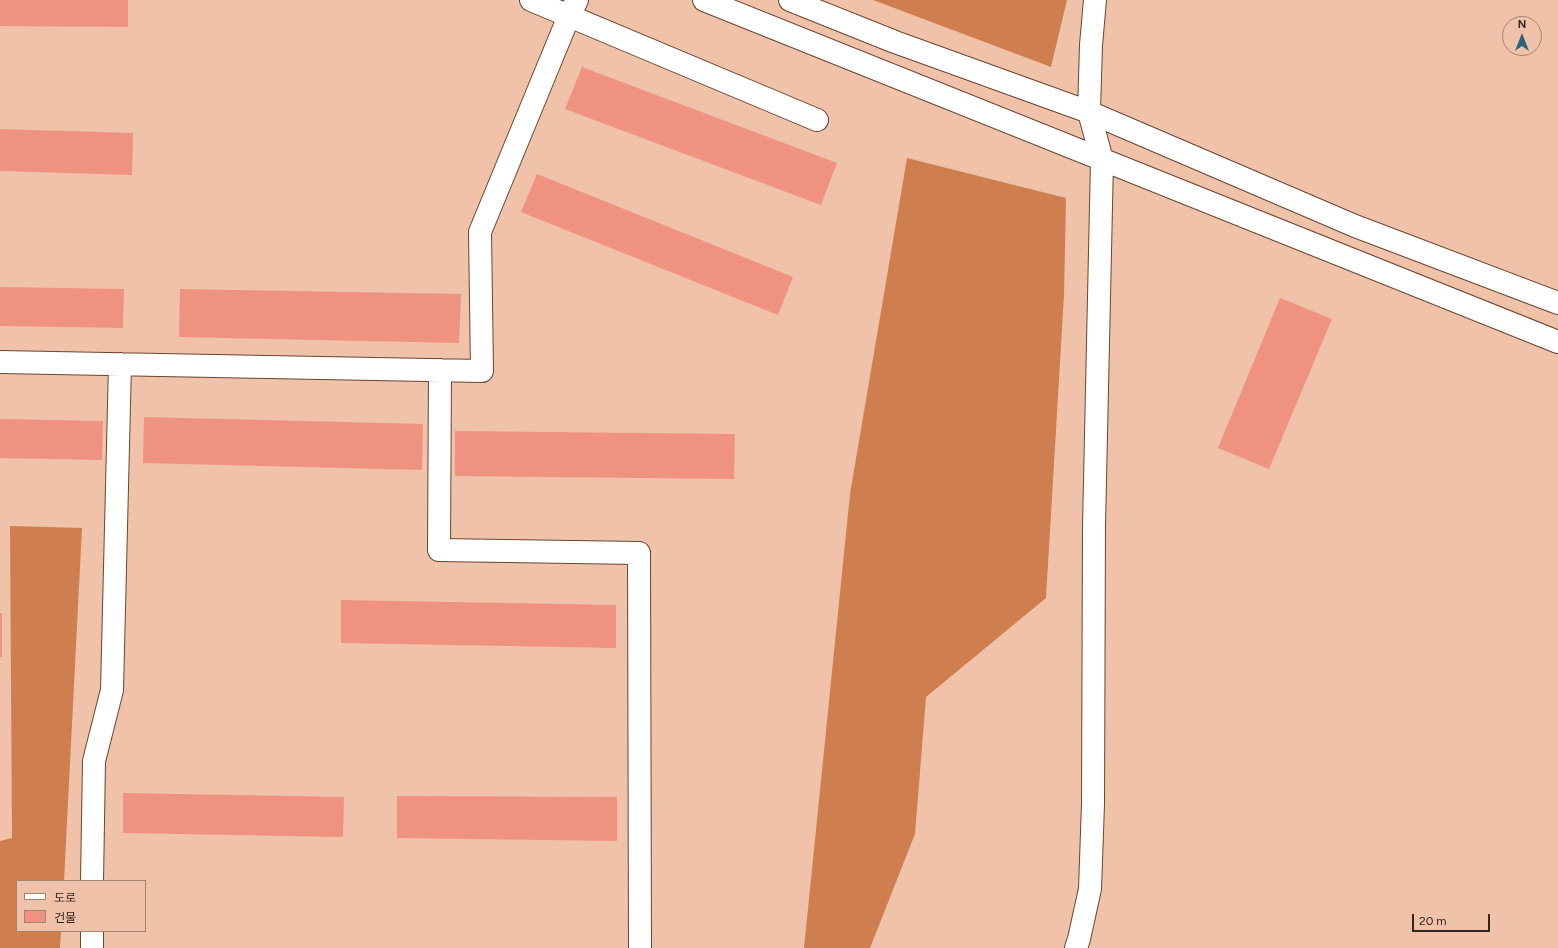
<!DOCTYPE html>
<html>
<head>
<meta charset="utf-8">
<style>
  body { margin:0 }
  #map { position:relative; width:1558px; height:948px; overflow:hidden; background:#efc2a9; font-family:Figtree,"Noto Sans KR",sans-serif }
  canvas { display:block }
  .legend { position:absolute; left:16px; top:880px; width:130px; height:52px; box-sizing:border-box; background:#efc2a9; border:1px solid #a48370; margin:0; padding:5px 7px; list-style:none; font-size:12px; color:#34241a }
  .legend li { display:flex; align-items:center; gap:8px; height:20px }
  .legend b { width:20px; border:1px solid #a48370 }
  .north { position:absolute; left:1502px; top:16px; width:40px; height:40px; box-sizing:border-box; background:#efc2a9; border:1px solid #a48370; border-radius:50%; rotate:0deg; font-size:11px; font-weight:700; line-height:16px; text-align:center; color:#34241a }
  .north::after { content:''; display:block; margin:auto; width:14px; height:18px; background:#2c647e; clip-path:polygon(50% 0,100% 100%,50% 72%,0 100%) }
  .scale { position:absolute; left:1412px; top:914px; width:78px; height:18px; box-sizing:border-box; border:2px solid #34241a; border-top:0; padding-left:5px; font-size:12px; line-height:14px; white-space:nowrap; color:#34241a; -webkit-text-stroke:3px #efc2a9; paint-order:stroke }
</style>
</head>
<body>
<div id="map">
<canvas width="1558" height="948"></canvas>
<ul class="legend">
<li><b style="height:5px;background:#fff"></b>도로</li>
<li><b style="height:11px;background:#f09281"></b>건물</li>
</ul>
<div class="north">N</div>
<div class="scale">20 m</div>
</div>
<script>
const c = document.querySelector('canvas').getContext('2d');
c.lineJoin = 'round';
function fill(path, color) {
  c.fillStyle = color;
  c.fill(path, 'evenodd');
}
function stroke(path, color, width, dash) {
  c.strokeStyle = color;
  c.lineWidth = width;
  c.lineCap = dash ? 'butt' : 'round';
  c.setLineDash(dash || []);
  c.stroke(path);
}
fill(new Path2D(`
  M 873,0 L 1067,0 L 1051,67 Z
  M 907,158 L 1066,198 L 1064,295 L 1046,598 L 926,697 L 915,834 L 870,948 L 804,948 L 850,494 Z
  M 10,526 L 82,528 L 64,881 L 17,881 L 17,931 L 61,931 L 60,948 L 0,948 L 0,841 L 12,838 Z`), '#cf7f4f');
fill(new Path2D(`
  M 0,0 L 128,0 L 128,27 L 0,26 Z
  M 582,67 L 837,163 L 821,205 L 565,109 Z
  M 0,129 L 133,133 L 132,175 L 0,171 Z
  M 537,174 L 793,277 L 778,315 L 521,212 Z
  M 0,287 L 124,289 L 123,328 L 0,326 Z
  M 180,289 L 461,294 L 459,343 L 179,337 Z
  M 1280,298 L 1332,319 L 1269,469 L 1218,448 Z
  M 144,417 L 423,424 L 422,470 L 143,463 Z
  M 0,419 L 103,421 L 102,460 L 0,458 Z
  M 455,431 L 735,434 L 734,479 L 455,476 Z
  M 341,600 L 616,605 L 616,648 L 341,643 Z
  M 0,613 L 2,613 L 2,657 L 0,657 Z
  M 123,793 L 344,797 L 343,837 L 123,833 Z
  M 397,796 L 617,797 L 617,841 L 397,838 Z`), '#f09281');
const minor = new Path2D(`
  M 531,0 L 817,120
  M 704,0 L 1558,342
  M 790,0 L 895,42 L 1089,112 L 1355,226 L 1558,303
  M 0,362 L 482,371 L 480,232 L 569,16 L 577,0
  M 440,370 L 439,550 L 639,553 L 640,948
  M 92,881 L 94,761 L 112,690 L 120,364
  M 92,948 L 92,931
  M 1076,948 L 1079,939 L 1090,889 L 1093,804 L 1094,526 L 1102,160 L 1089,112 L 1091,45 L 1095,0`);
stroke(minor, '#6a452f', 24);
stroke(minor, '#fff', 22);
</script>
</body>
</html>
